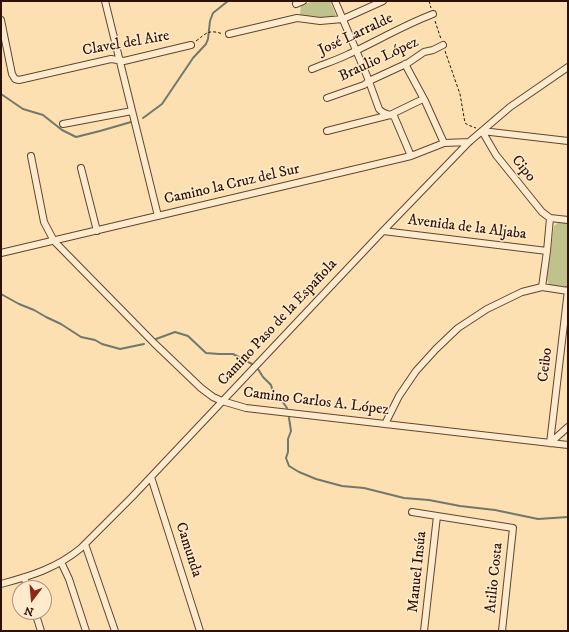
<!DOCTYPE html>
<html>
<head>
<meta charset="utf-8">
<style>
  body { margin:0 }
  #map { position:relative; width:569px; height:632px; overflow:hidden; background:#fde0b2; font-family:"IM FELL DW Pica",serif }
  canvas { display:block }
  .frame { position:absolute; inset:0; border:2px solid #2d1106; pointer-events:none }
  .north { position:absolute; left:12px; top:580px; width:40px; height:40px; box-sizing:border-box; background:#feebcd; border:1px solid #aa947d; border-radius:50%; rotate:196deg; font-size:11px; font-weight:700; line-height:16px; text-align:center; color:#2d1106 }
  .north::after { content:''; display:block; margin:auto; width:14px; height:18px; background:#8f2418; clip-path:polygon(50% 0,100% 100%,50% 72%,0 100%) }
</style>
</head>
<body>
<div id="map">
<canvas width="569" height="632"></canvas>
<div class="frame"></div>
<div class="north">N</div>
</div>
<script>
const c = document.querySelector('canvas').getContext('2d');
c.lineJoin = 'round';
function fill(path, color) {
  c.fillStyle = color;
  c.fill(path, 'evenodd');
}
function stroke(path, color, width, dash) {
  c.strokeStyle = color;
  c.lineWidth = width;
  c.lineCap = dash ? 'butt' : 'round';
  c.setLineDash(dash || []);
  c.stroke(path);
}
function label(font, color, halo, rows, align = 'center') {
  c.font = font + ' "IM FELL DW Pica",serif';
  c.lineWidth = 3;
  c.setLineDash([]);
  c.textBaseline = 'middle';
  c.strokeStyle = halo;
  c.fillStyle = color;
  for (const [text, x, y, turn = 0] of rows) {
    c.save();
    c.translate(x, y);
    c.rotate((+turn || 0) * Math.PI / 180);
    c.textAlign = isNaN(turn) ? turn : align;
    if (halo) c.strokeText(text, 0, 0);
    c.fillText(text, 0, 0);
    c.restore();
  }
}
fill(new Path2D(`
  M 313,1 L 330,1 L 336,15 L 326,18 L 300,15 L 301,6 Z
  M 562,222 L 568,222 L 568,288 L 552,286 L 549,285 L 547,279 L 554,226 L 558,223 Z`), '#c0c28c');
stroke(new Path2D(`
  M 1,94 L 23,109 L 43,115 L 62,130 L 76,137 L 100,131 L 131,122
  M 143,118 L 162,104 L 193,58 L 206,44 L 208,39 L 210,21 L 213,13 L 228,1
  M 1,294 L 19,304 L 34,310 L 46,317 L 61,324 L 81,337 L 95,340 L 102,344 L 120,349 L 144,344
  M 156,339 L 175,332 L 188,336 L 206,353 L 219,354 L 233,354 L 252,364
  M 258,369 L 263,377 L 271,385 L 274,395 L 280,398 L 287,408
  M 289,418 L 291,431 L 288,439 L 288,452 L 286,458 L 289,466 L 299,472 L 316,479 L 342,486 L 364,488 L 404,498 L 429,500 L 460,506 L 495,510 L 538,519 L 568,517`), '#71786c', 2);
const minor = new Path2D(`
  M 105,1 L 158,216
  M 335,1 L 367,76 L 379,109 C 383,114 388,114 394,116 L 411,156
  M 296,4 L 303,1
  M 1,20 L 12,74 L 15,79 L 19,80 L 111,59 L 124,61 L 191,45
  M 229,34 L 297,18 L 305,19 L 320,21 L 343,19 L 383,1
  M 405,64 L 425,101 L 444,143
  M 312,69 C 324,64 337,60 349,54 C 377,41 404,25 433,14
  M 327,98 L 364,85 L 369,81 L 408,63 L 424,52 L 433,50 L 443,45
  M 63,124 L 132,111
  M 327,131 L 390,115 L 423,99
  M 482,131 L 496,155 L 542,212 L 550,218 L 568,220
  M 482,131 L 568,141
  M 31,156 L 44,222 L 54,241 L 154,343 L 201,388 L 213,397 L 222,401 L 246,408 L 568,445
  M 81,168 L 97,231
  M 383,231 L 547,251
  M 1,253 L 411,156 L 444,143 L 469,142
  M 542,287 L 547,251 L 550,218
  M 385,424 L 399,396 L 416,371 L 436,349 L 458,328 L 487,309 L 522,292 L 542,287 L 568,291
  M 550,443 L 568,290
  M 550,443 L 568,427
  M 151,477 L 200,631
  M 412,512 L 513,528 L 502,631
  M 85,544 L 115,631
  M 61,562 L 69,579 L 86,631
  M 24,577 L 28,588
  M 1,584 C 31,576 57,568 81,548 L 132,497 L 383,231 L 469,142 L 510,107 L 568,67
  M 35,612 L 41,631
  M 424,631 L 437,516`);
stroke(minor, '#614531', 8);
stroke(new Path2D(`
  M 429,1 L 431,8
  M 435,21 L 441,39
  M 196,41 C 207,33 208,29 223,34
  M 445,51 L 460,94 L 465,123 L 468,125 L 476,128`), '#2d1106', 1, [3, 2]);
stroke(minor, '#feebcd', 6);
label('15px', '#2d1106', '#feebcd', [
  ["José Larralde",356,35,-25],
  ["Clavel del Aire",126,44,-10],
  ["Braulio López",379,60,-25],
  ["Cipo",523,169,51],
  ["Camino la Cruz del Sur",232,185,-13],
  ["Avenida de la Aljaba",467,228,7],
  ["Camino Paso de la Española",278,323,-47],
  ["Ceibo",546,365,-83],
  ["Camino Carlos A. López",316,402,7],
  ["Camunda",188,550,72],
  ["Manuel Insúa",418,572,-84],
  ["Atilio Costa",495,578,-84]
]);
</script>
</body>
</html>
